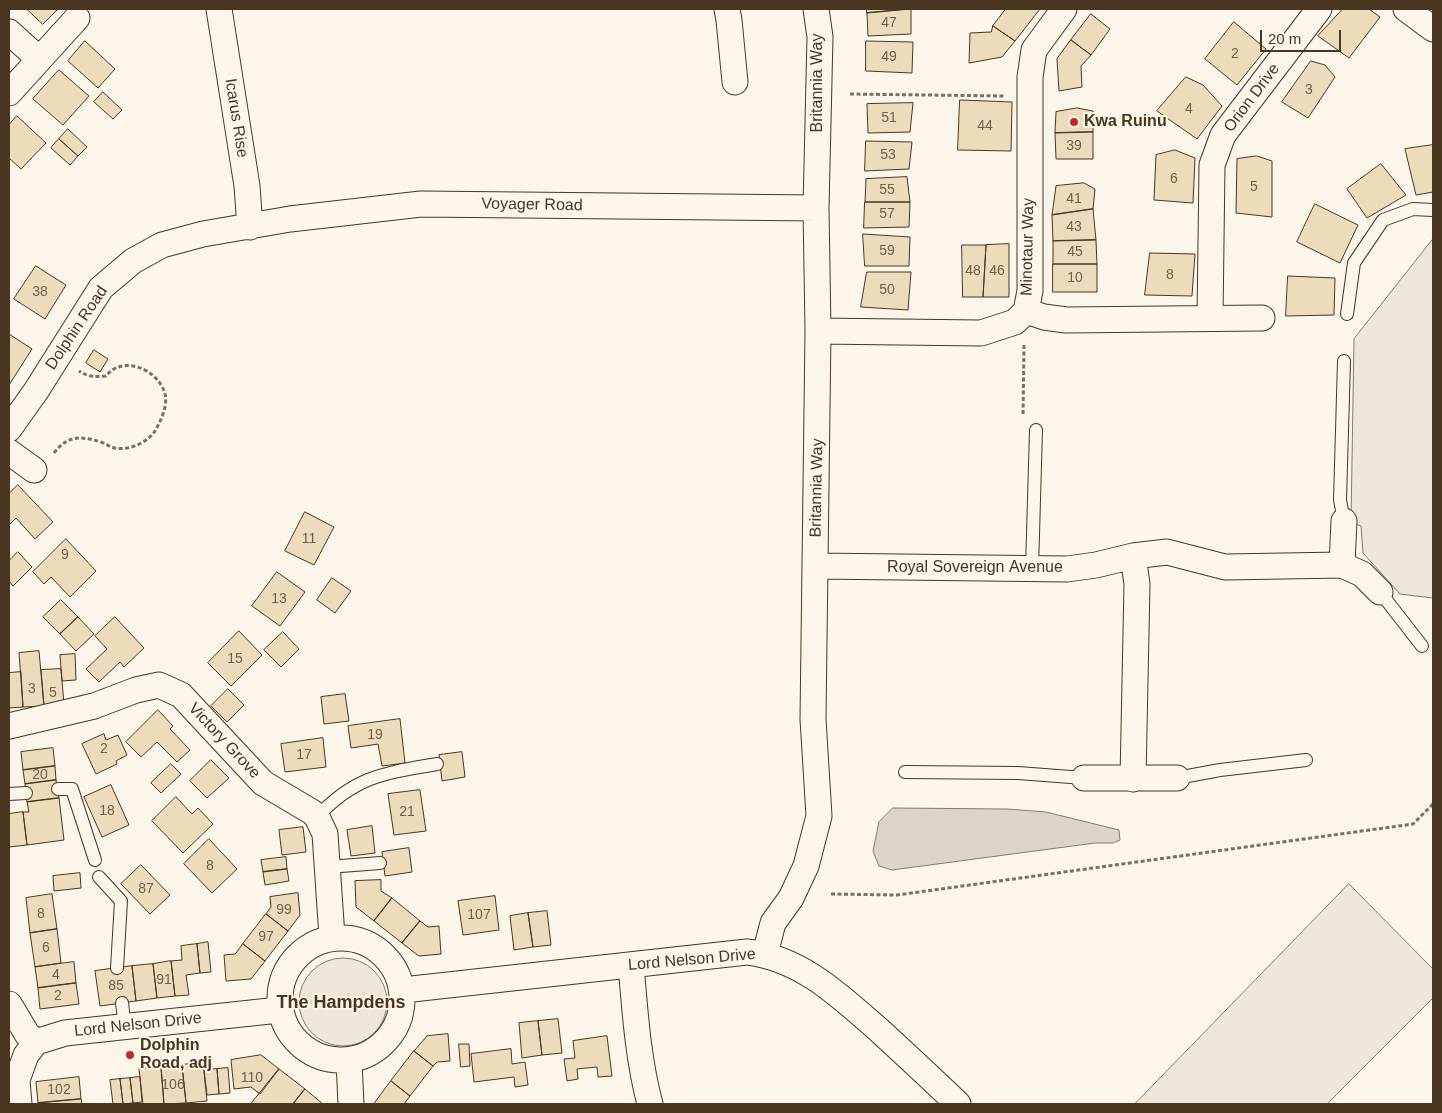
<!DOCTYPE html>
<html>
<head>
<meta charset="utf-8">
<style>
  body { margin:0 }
  #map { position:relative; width:1442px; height:1113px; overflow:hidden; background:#fbf6e9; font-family:Arial,sans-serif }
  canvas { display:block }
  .frame { position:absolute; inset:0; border:10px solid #4a3520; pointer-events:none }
  .scale { position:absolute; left:1260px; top:30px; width:81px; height:22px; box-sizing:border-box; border:2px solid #4a3520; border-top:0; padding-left:6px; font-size:15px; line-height:18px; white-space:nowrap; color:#4a3520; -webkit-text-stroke:4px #fbf6e9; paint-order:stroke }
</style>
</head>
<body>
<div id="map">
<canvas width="1442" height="1113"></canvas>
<div class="frame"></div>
<div class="scale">20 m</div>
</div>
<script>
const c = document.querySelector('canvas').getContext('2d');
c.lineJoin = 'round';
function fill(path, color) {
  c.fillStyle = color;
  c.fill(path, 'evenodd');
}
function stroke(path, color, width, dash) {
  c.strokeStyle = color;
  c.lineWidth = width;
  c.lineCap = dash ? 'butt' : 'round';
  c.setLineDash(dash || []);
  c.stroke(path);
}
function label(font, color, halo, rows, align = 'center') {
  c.font = font + ' Arial,sans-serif';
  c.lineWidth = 4;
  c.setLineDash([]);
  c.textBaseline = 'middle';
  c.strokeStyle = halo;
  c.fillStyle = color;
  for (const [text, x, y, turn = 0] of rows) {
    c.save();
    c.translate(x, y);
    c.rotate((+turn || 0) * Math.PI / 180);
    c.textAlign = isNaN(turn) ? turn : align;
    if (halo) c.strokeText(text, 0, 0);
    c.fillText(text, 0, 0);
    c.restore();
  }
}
const green = new Path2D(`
  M 1433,239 L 1433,598 L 1400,594 L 1363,553 L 1361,526 L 1351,522 L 1354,339 Z
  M 1349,884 L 1433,969 L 1433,998 L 1327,1104 L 1135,1104 Z
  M299 1002a44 44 0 1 1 88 0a44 44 0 1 1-88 0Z`);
fill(green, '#ede6d9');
stroke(green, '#887966', 1);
const water = new Path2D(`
  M 893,808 L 1007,809 L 1046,812 L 1119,830 L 1120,840 L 1113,843 L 1095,843 L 892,870 L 879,866 L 873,851 L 879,822 Z`);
fill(water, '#dcd4c6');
stroke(water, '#887966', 1);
const building = new Path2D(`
  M 27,9 L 58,9 L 43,24 Z
  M 867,9 L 911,9 L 867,13 Z
  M 911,9 L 911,34 L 868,36 L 867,13 Z
  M 1006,9 L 1040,9 L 1015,41 L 993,26 Z
  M 1343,9 L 1369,9 L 1380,17 L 1349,58 L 1318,36 Z
  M 1091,14 L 1110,29 L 1091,55 L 1071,40 Z
  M 1234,22 L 1266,49 L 1237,85 L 1205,59 Z
  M 993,26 L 1015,41 L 1002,57 L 969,63 L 970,33 L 991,32 Z
  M 1071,40 L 1091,55 L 1081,66 L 1082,87 L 1059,91 L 1057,59 Z
  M 85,41 L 115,69 L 98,88 L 68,61 Z
  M 866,41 L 913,42 L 912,73 L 866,71 Z
  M 1311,61 L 1325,65 L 1335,77 L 1308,118 L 1282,102 Z
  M 59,70 L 89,96 L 63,125 L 33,99 Z
  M 1186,77 L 1203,85 L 1222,106 L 1197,139 L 1157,111 Z
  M 103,92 L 122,110 L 113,119 L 94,102 Z
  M 960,100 L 1012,102 L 1011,151 L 958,150 Z
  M 913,103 L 910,132 L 868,133 L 867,104 Z
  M 1077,108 L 1093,111 L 1093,132 L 1055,133 L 1056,112 Z
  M 17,116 L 46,143 L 21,169 L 9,158 L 9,125 Z
  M 68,129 L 87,147 L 78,156 L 59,139 Z
  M 1093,132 L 1093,159 L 1056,159 L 1055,133 Z
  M 59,139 L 78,156 L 70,165 L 51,148 Z
  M 866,141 L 912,142 L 909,169 L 865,171 Z
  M 1433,145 L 1433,192 L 1416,195 L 1405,149 Z
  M 1175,150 L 1195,158 L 1193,203 L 1154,200 L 1156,155 Z
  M 1257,156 L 1272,161 L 1272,217 L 1236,213 L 1237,159 Z
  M 1381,164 L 1406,195 L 1367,218 L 1347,189 Z
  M 907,177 L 910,202 L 865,202 L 866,179 Z
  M 1084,183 L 1095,189 L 1093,209 L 1052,215 L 1056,186 Z
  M 865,202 L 910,202 L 909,227 L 864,228 Z
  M 1315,204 L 1358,225 L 1340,263 L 1297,242 Z
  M 1093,209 L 1096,240 L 1053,241 L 1052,215 Z
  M 863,234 L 910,237 L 909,266 L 865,266 Z
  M 1096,240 L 1097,264 L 1053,264 L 1053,241 Z
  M 1009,244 L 1009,297 L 983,297 L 986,245 Z
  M 962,245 L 986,245 L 983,297 L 963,297 Z
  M 1150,253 L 1195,254 L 1192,296 L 1145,295 Z
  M 1053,264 L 1097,264 L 1097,292 L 1053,292 Z
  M 36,266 L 66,285 L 45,319 L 14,299 Z
  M 867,272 L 911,272 L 908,310 L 861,307 Z
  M 1288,276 L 1335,278 L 1334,315 L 1286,316 Z
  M 9,334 L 32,349 L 9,385 Z
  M 94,350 L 108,359 L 100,372 L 86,363 Z
  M 18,485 L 53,522 L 35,539 L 16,518 L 9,525 L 9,494 Z
  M 305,512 L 334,527 L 314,565 L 285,551 Z
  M 66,539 L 96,571 L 70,597 L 51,577 L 44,584 L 33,572 Z
  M 18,552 L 32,567 L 13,586 L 9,581 L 9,561 Z
  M 277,572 L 305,592 L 280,626 L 252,606 Z
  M 332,578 L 351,591 L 335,613 L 317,600 Z
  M 61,600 L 78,617 L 60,634 L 43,617 Z
  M 78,617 L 94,634 L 76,651 L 60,634 Z
  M 115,617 L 144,648 L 124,667 L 120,662 L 99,682 L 86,669 L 107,649 L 95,636 Z
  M 239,631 L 262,655 L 231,686 L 208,663 Z
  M 283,632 L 299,649 L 281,667 L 264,650 Z
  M 39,651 L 44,706 L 23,707 L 19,653 Z
  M 75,654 L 76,680 L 62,681 L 60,655 Z
  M 61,669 L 64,704 L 44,706 L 41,670 Z
  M 21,672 L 23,707 L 9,708 L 9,673 Z
  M 228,689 L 244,705 L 227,722 L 211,706 Z
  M 345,694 L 349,721 L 324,724 L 321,697 Z
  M 158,710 L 173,726 L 170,729 L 190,750 L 177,762 L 157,742 L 141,757 L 126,742 Z
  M 400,719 L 405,763 L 382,766 L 378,744 L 351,748 L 348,726 Z
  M 104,734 L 106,740 L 118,735 L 127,755 L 116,761 L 117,764 L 96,774 L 82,744 Z
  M 323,738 L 326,767 L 285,772 L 281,744 Z
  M 53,748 L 55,766 L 23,770 L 21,752 Z
  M 462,752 L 465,777 L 442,781 L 439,755 Z
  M 211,760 L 229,778 L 207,798 L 190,781 Z
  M 171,764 L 181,774 L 161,793 L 151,783 Z
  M 55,766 L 56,780 L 25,784 L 23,770 Z
  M 56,780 L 59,798 L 27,802 L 25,784 Z
  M 111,785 L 129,825 L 102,837 L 84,797 Z
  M 420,790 L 426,831 L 394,835 L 388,794 Z
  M 176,797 L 192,814 L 198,808 L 213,824 L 183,853 L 152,821 Z
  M 59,798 L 64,840 L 27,845 L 23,812 L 29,812 L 27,802 Z
  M 23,812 L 27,845 L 9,847 L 9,814 Z
  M 372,826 L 375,853 L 351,856 L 347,830 Z
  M 303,827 L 306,852 L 282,855 L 279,830 Z
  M 209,839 L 237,869 L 212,893 L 184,864 Z
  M 409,848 L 412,872 L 385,876 L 382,852 Z
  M 286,857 L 287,869 L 263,872 L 261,860 Z
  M 141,865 L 170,895 L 150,914 L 121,884 Z
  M 287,869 L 289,881 L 265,885 L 263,872 Z
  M 80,873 L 81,888 L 54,891 L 53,876 Z
  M 381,880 L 381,891 L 392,898 L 374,921 L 356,907 L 355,881 Z
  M 298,893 L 300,915 L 288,931 L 266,914 L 271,907 L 270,897 Z
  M 52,894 L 57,929 L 30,933 L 26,898 Z
  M 495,896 L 499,930 L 463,935 L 458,901 Z
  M 392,898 L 420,921 L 402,943 L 374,921 Z
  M 547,911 L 551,945 L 533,947 L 528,913 Z
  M 528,913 L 533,947 L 514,950 L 510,916 Z
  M 266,914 L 288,931 L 265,961 L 243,944 Z
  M 420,921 L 428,927 L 439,926 L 441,954 L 419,956 L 402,943 Z
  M 57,929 L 61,963 L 35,967 L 30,933 Z
  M 208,942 L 211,972 L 200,973 L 197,944 Z
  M 197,944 L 200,973 L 186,975 L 189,995 L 175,996 L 171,961 L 182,960 L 181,946 Z
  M 243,944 L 265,961 L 251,979 L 226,981 L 224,955 L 235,954 Z
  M 171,961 L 175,996 L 157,998 L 153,964 Z
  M 74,962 L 76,983 L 38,988 L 35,967 Z
  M 153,964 L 157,998 L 136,1001 L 132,966 Z
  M 132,966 L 136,1001 L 100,1006 L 95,971 Z
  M 76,983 L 79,1004 L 40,1009 L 38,988 Z
  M 558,1019 L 562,1053 L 542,1055 L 538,1021 Z
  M 538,1021 L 542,1055 L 522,1058 L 519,1023 Z
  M 448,1034 L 450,1061 L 437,1062 L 433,1066 L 414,1051 L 427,1036 Z
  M 607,1036 L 612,1076 L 598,1077 L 597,1067 L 577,1069 L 578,1079 L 567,1081 L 564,1059 L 575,1058 L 573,1041 Z
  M 459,1044 L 469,1044 L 470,1066 L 461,1067 Z
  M 511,1049 L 512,1064 L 525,1062 L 528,1085 L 515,1087 L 514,1077 L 474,1082 L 471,1054 Z
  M 414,1051 L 433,1066 L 410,1096 L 391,1081 Z
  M 261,1055 L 279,1069 L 260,1094 L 251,1087 L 234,1089 L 231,1060 Z
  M 203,1062 L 207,1101 L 186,1103 L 182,1065 Z
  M 182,1065 L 186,1103 L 164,1104 L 161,1067 Z
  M 161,1067 L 164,1104 L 143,1104 L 139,1069 Z
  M 228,1068 L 230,1093 L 219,1094 L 217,1069 Z
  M 217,1069 L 219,1094 L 207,1095 L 204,1070 Z
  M 279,1069 L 305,1089 L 293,1104 L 251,1104 Z
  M 79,1077 L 81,1099 L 38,1103 L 36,1082 Z
  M 140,1077 L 142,1102 L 133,1103 L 130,1078 Z
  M 130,1078 L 133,1103 L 123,1104 L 120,1079 Z
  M 120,1079 L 123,1104 L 113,1104 L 110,1080 Z
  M 391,1081 L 410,1096 L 404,1104 L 374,1104 Z
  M 305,1089 L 323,1104 L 293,1104 Z
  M 81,1099 L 82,1104 L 38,1104 L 38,1103 Z`);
fill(building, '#ecdcbc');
stroke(building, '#4a3520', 1);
const lane = new Path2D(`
  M 1347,314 L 1354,263 L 1383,220 L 1413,209 L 1433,210
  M 1344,521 L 1340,500 L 1344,361
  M 1032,569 L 1036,430
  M 1380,592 L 1422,646
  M 905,772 L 1018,773 L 1084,778
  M 1177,778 L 1220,770 L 1306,760
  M 58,789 L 72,789 L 95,860
  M 9,794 L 26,793
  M 317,817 C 355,776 385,773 437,764
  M 328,867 L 380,863
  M 99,877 L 121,901 L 117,968
  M 122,1003 L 125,1027`);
const street = new Path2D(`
  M 219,9 L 247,186 L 250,227
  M 727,9 L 729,20 L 735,82
  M 1406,9 L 1433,29
  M 9,32 L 39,59
  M 9,93 L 77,18
  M 1026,311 L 1044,317 L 1066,320 L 1262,318
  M 1210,318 L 1212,165 L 1223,135 L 1319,9
  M 818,331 L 981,333 L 1015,322 L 1026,311 L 1030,291 L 1030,77 L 1034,50 L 1064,9
  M 9,429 L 36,391 L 101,288 L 133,261 L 162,245 L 203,234 L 290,219 L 421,204 L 816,208
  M 9,452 L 34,470
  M 1133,556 L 1137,584 L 1133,779
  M 1342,565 L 1344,521
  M 816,566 L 1067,569 L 1096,565 L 1133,556 L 1167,552 L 1225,567 L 1342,565 L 1362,574 L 1380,592
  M 9,726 L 94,706 L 136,690 L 159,685 L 181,695 L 263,783 L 312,812 L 317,817 L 325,834 L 332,937
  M 1084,778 L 1177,778
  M280 999a61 61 0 1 1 122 0a61 61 0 1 1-122 0Z
  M 765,954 L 773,923 L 791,898 L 806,866 L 819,816 L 813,719 L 818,331 L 816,208 L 820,37 L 816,9
  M 631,965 C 635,1012 638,1059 650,1104
  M 403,990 L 747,952 C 801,958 840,996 880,1031 C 906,1055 932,1079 958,1104
  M 9,1004 L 27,1034 L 36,1042
  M 349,1062 L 351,1104
  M 19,1104 L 17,1080 L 26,1055 L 36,1042 L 65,1033 L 279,1010`);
stroke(lane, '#4a3520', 14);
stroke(street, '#4a3520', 27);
stroke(new Path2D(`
  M 850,94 L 1005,96
  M 1023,414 L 1024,345
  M 54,453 C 68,435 80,436 101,442 C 106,444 110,447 115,448 C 129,451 148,442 155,431 C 161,421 168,405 165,394 C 159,370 123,354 106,376 C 95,377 88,377 79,371
  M 831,894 L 897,895 L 1413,824 L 1433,804`), '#7f6f5c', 3, [4, 2.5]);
stroke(lane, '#fbf6e9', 12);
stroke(street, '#fbf6e9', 25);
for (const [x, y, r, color] of [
  [1074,122,5,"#c62828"],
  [130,1055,5,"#c62828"]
]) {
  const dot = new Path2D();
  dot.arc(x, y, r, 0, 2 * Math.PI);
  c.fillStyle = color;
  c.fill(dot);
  stroke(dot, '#fbf6e9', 2);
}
label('14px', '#725f47', null, [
  ["47",889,23],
  ["2",1235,54],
  ["49",889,57],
  ["3",1309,90],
  ["4",1189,109],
  ["51",889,118],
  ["44",985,126],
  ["39",1074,146],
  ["53",888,155],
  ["6",1174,179],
  ["5",1254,187],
  ["55",887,190],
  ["41",1074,199],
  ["57",887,214],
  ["43",1074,227],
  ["59",887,251],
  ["45",1075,252],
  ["48",973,271],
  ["46",997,271],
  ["8",1170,275],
  ["10",1075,278],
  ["50",887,290],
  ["38",40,292],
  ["11",309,539],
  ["9",65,555],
  ["13",279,599],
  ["15",235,659],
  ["3",32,689],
  ["5",53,693],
  ["19",375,735],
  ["2",104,749],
  ["17",304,755],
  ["20",40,775],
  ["18",107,811],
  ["21",407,812],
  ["8",210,866],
  ["87",146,889],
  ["99",284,910],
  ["8",41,914],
  ["107",479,915],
  ["97",266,937],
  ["6",46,948],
  ["4",56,975],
  ["91",164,980],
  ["85",116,986],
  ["2",58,996],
  ["110",252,1078],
  ["106",173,1085],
  ["102",59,1090]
]);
label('16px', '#4a3520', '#fbf6e9', [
  ["Britannia Way",818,83,-90],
  ["Orion Drive",1252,98,-53],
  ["Icarus Rise",236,118,81],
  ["Voyager Road",532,205,1],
  ["Minotaur Way",1028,247,-89],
  ["Dolphin Road",77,328,-56],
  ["Britannia Way",817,488,-89],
  ["Royal Sovereign Avenue",975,568],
  ["Victory Grove",224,741,47],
  ["Lord Nelson Drive",692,960,-5],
  ["Lord Nelson Drive",138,1025,-6]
]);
label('bold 16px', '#4a3520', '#fbf6e9', [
  ["Kwa Ruinu",1084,122],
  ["Dolphin",140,1046],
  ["Road, adj",140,1064]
], 'left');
label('bold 18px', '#4a3520', '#fbf6e9', [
  ["The Hampdens",341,1003]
]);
</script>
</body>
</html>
